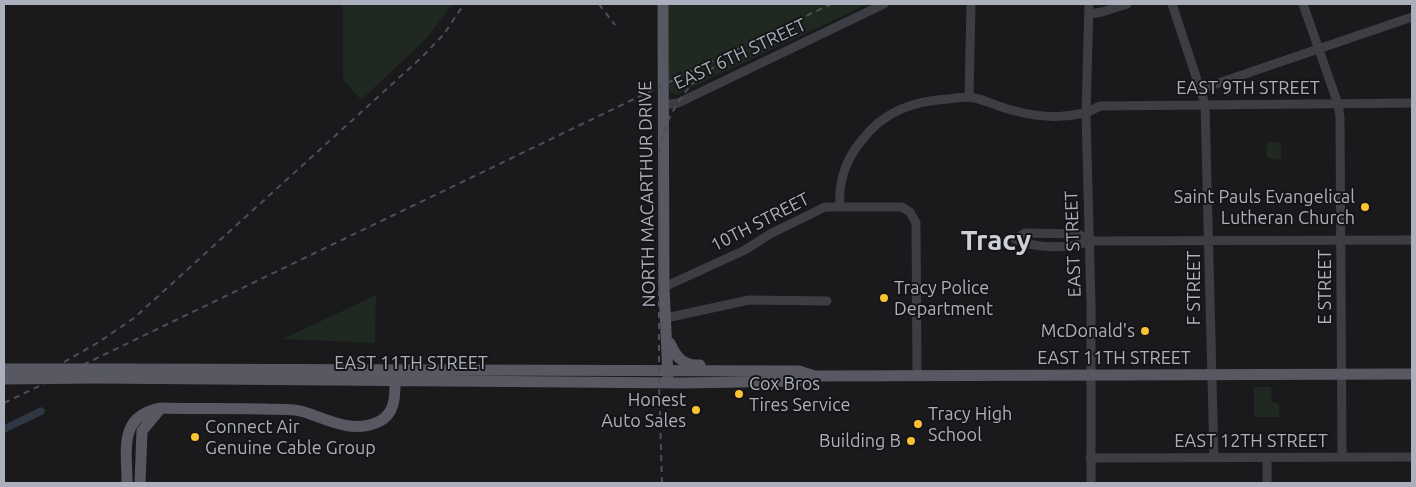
<!DOCTYPE html>
<html>
<head>
<meta charset="utf-8">
<style>
  body { margin:0 }
  #map { position:relative; width:1416px; height:487px; overflow:hidden; background:#1a1a1d; font-family:Ubuntu,sans-serif }
  canvas { display:block }
  .frame { position:absolute; inset:0; border:5px solid #acb0bc; pointer-events:none }
</style>
</head>
<body>
<div id="map">
<canvas width="1416" height="487"></canvas>
<div class="frame"></div>
</div>
<script>
const c = document.querySelector('canvas').getContext('2d');
c.lineJoin = 'round';
function fill(path, color) {
  c.fillStyle = color;
  c.fill(path, 'evenodd');
}
function stroke(path, color, width, dash) {
  c.strokeStyle = color;
  c.lineWidth = width;
  c.lineCap = dash ? 'butt' : 'round';
  c.setLineDash(dash || []);
  c.stroke(path);
}
function label(font, color, halo, rows, align = 'center') {
  c.font = font + ' Ubuntu,sans-serif';
  c.lineWidth = 4;
  c.setLineDash([]);
  c.textBaseline = 'middle';
  c.strokeStyle = halo;
  c.fillStyle = color;
  for (const [text, x, y, turn = 0] of rows) {
    c.save();
    c.translate(x, y);
    c.rotate((+turn || 0) * Math.PI / 180);
    c.textAlign = isNaN(turn) ? turn : align;
    if (halo) c.strokeText(text, 0, 0);
    c.fillText(text, 0, 0);
    c.restore();
  }
}
fill(new Path2D(`
  M 343,4 L 453,4 L 427,38 L 361,100 L 345,82 L 343,76 Z
  M 669,4 L 868,4 L 676,95 L 670,92 L 669,87 Z
  M 1268,142 L 1281,142 L 1281,160 L 1268,158 L 1266,152 Z
  M 376,294 L 375,343 L 283,339 L 374,296 Z
  M 1254,387 L 1271,387 L 1272,402 L 1279,404 L 1279,417 L 1254,417 Z`), '#1f2821');
fill(new Path2D(`
  M 41,407 L 45,410 L 44,414 L 4,433 L 4,425 Z`), '#2f3842');
stroke(new Path2D(`
  M 1089,4 L 1086,114 L 1091,304 L 1091,483
  M 1172,4 L 1205,104 L 1214,458
  M 1303,4 L 1338,104 L 1340,117 L 1342,457
  M 1089,14 L 1102,12 L 1127,4
  M 1201,89 L 1412,17
  M 969,97 L 971,4
  M 663,105 L 678,103 L 884,4
  M 840,207 C 838,181 846,159 862,140 C 884,111 914,101 948,99 C 957,98 966,96 975,98 C 988,101 1001,108 1015,111 C 1042,118 1076,120 1100,106 L 1412,103
  M 1015,239 C 1036,249 1068,249 1090,241 L 1412,240
  M 1015,239 L 1025,233 L 1078,234 L 1090,241
  M 664,287 L 745,250 L 770,234 L 825,207 L 902,207 L 910,212 L 916,223 L 917,376
  M 666,318 L 749,300 L 827,301
  M 1090,458 L 1412,457
  M 1267,483 L 1267,458`), '#3d3d44', 9);
stroke(new Path2D(`
  M 663,4 L 664,287 L 668,377
  M 670,343 C 676,357 683,366 700,365
  M 4,369 L 22,369
  M 115,369 L 799,371 L 815,376
  M 96,378 L 684,383 L 798,381 L 817,376 L 1412,374
  M 127,483 C 127,449 118,416 161,408 C 196,409 231,408 265,409 C 278,410 292,408 304,412 C 327,419 352,434 378,422 C 397,414 395,392 395,375
  M 140,483 L 142,431 L 161,408`), '#575861', 11);
stroke(new Path2D(`
  M 599,4 L 615,25
  M 64,362 L 99,342 L 134,318 L 422,57 L 444,34 L 464,4
  M 4,403 L 831,4
  M 662,483 L 659,383 L 659,153 C 664,118 686,81 718,65`), '#4e4f57', 2, [6, 5]);
stroke(new Path2D(`
  M 22,369 L 115,369
  M 4,379 L 96,378`), '#575861', 11);
for (const [x, y, r, color] of [
  [1365,207,5,"#fac234"],
  [884,298,5,"#fac234"],
  [1145,331,5,"#fac234"],
  [739,394,5,"#fac234"],
  [696,410,5,"#fac234"],
  [918,424,5,"#fac234"],
  [195,437,5,"#fac234"],
  [911,441,5,"#fac234"]
]) {
  const dot = new Path2D();
  dot.arc(x, y, r, 0, 2 * Math.PI);
  c.fillStyle = color;
  c.fill(dot);
  stroke(dot, '#151518', 2);
}
label('18px', '#acb0bc', '#151518', [
  ["EAST 6TH STREET",740,54,-25],
  ["EAST 9TH STREET",1248,88],
  ["NORTH MACARTHUR DRIVE",647,194,-91],
  ["10TH STREET",760,222,-27],
  ["EAST STREET",1073,244,-92],
  ["E STREET",1325,287,-90],
  ["F STREET",1194,288,-90],
  ["EAST 11TH STREET",1114,358],
  ["EAST 11TH STREET",411,363],
  ["EAST 12TH STREET",1251,441]
]);
label('18px', '#acb0bc', '#151518', [
  ["Saint Pauls Evangelical",1355,197],
  ["Lutheran Church",1355,218],
  ["Tracy Police",894,288,"left"],
  ["Department",894,309,"left"],
  ["McDonald's",1135,331],
  ["Cox Bros",749,384,"left"],
  ["Tires Service",749,405,"left"],
  ["Honest",686,400],
  ["Auto Sales",686,421],
  ["Tracy High",928,414,"left"],
  ["School",928,435,"left"],
  ["Connect Air",205,427,"left"],
  ["Genuine Cable Group",205,448,"left"],
  ["Building B",901,441]
], 'right');
label('bold 28px', '#cdd0d8', '#151518', [
  ["Tracy",996,241]
]);
</script>
</body>
</html>
